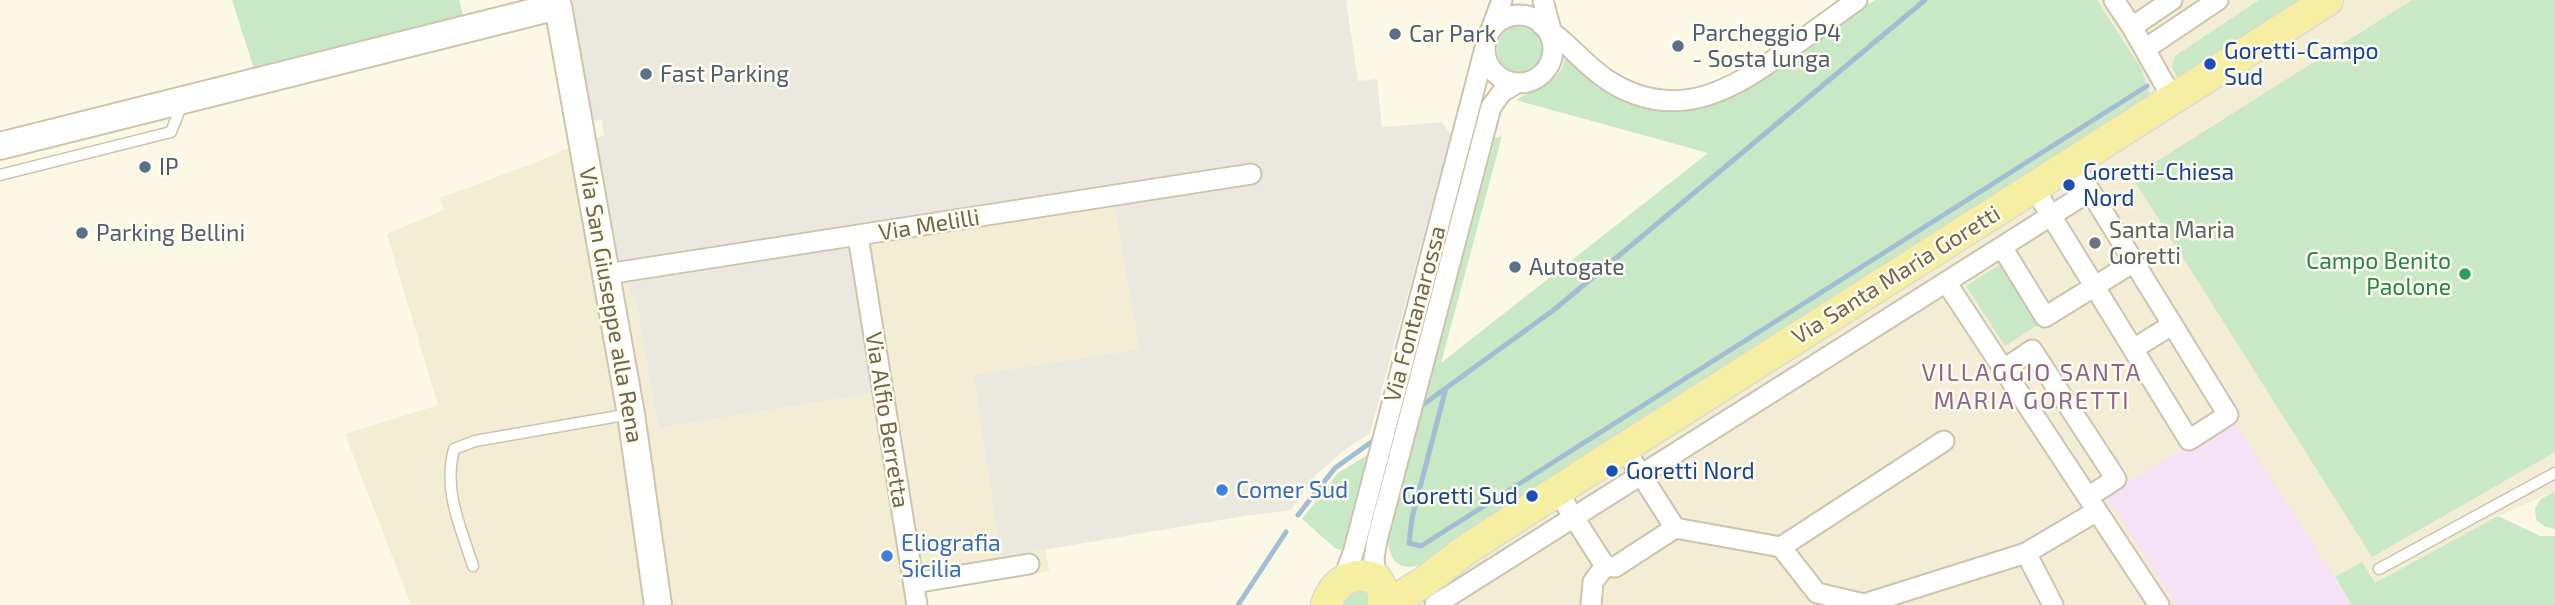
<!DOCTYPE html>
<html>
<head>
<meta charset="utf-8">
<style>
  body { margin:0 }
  canvas { display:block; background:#fbf9e6 }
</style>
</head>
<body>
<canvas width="2555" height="605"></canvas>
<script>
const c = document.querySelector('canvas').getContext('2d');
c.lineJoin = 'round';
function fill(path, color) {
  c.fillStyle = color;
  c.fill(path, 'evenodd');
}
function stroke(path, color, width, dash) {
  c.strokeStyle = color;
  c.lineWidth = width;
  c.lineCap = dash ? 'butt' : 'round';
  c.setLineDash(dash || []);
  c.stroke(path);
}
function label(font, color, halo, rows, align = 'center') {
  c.font = font + ' "Exo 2",sans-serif';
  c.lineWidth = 5;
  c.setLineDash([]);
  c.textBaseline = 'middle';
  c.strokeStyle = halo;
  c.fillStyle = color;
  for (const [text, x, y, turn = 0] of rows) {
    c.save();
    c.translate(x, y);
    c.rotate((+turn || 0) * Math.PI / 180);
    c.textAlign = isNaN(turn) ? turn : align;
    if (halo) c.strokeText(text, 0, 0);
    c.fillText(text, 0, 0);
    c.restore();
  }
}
fill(new Path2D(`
  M 2097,0 L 2555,0 L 2555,491 L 2498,516 L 2375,583 L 2361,562 L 2335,578 L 2352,605 L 1356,605 L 1429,561 L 2141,68 Z
  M 593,138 L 610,253 L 636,299 L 655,411 L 660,428 L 874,393 L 849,247 L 1116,204 L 1139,349 L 975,375 L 1002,557 L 1046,549 L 1049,571 L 924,593 L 925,605 L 411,605 L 345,434 L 438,405 L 387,234 L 444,210 L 440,198 L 529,165 Z`), '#f2edd4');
fill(new Path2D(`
  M 572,0 L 1346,0 L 1358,81 L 1377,79 L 1382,127 L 1442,122 L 1451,135 L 1370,433 L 1343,451 L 1316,475 L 1291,510 L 1245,516 L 1001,557 L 974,375 L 1139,349 L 1115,204 L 849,247 L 874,393 L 660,428 L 655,411 L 636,299 L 610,253 L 593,138 L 604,136 L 602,120 L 592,121 Z`), '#ebe9df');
fill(new Path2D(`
  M 2232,418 L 2292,511 L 2352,605 L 2177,605 L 2106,496 Z`), '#f6e2f7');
fill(new Path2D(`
  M 232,0 L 459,0 L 464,17 L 254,69 Z
  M 1876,0 L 2097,0 L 2141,68 L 2152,99 L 1429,561 C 1403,574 1388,565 1388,536 L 1495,138 L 1502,136 L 1441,363 L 1708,153 L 1516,100 C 1540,85 1562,86 1566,51 L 1677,106 Z
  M 2259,0 L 2308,0 L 2179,81 L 2172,67 L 2175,56 Z
  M 2412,0 L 2555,0 L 2555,452 L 2372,557 L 2132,177 Z
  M1497 49a24 24 0 1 1 48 0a24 24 0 1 1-48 0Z
  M 2002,263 L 2041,323 L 2005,346 L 1966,286 Z
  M 1369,454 L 1345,547 L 1340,550 L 1335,548 L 1302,519 L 1338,473 Z
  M 2555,491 L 2555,529 L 2544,526 L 2536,520 L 2535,508 L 2541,499 Z
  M 2498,516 L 2540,536 L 2555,536 L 2555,605 L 2352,605 L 2335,577 L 2362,562 L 2375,583 Z
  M 1368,588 L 1369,603 L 1367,605 L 1338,605 L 1344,593 Z`), '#c9e8c5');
stroke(new Path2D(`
  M 1446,388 L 1412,518 L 1409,543 L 1421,546 L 2147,86
  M 1424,404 L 1555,309 L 1925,0
  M 1298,515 L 1335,468 L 1370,443
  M 1238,605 L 1286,532`), '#a2bed5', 5);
const lane = new Path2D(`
  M 0,175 L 171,132 L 182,104
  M 473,566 C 460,525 443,491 454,449 L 475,441 L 630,414
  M 2379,569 L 2555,473`);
const street = new Path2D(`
  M 1543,0 L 1552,34
  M 2114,0 L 2132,27
  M 2172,0 L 2132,27 L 2173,99
  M1485 49a34 34 0 1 1 68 0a34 34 0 1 1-68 0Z
  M 1542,25 C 1568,41 1585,67 1612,83 C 1681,124 1736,87 1792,47 C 1814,31 1835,16 1857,0
  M 1492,27 L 1502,0
  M 2145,49 L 2218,0
  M 2034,188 L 2189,440 L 2228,415 L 2073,163
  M 858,236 L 917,605
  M 2002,247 L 2045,317 L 2134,262
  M 607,274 L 1251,174
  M 1946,282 L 2159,605
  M 2133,349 L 2172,325
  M 2004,369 L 2032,350 L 2116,479 L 2088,497
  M 1624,448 L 1675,528
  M 1557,491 L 1605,566
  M 1781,547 L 1944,441
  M 2026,553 L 2053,605
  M 1376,578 L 1374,558 L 1377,540 L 1491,107 L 1502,92 L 1517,83
  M 1343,580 L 1354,550 L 1485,48
  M 914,583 L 1029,564
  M 1435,605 L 2090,191
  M 1591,605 L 1593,582 L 1605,566 L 1615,567 L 1675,528 L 1781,547 L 1817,593 L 1864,604 L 2026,553 L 2097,511`);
const secondary = new Path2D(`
  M 0,146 L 558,6 L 631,414 L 658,605`);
const primary = new Path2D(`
  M 1326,605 C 1334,581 1353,570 1377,579 L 1383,591 L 1383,605
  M 1387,605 L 1424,582 L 1464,551 L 1624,448 L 2328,0`);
stroke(lane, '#ccc4ad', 13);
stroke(street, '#ccc4ad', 23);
stroke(secondary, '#cfc5aa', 30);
stroke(primary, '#dddad4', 33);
stroke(lane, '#fff', 10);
stroke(street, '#fff', 19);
stroke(secondary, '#fff', 26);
stroke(primary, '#f6efa2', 30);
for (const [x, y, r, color] of [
  [1395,34,7,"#5c6f8a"],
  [1678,46,7,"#5c6f8a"],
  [2210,64,7,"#1a4fb4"],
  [646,74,7,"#5c6f8a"],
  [145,167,7,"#5c6f8a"],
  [2069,185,7,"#1a4fb4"],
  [82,233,7,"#5c6f8a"],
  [2095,243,7,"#6b7280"],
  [1515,267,7,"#5c6f8a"],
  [2465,274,7,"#2e9e5b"],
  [1612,471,7,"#1a4fb4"],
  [1222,490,7,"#3f7fe0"],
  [1532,496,7,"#1a4fb4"],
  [887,556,7,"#3f7fe0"]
]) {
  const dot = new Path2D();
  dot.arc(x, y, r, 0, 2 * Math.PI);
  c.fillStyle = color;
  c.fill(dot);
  stroke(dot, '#fefcec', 2.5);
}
label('23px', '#4e5e75', '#fefcec', [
  ["Parcheggio P4",1692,33],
  ["- Sosta lunga",1692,59],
  ["Car Park",1409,34],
  ["Fast Parking",660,74],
  ["IP",159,167],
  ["Parking Bellini",96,233],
  ["Autogate",1529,267]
], 'left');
label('23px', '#164399', '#fefcec', [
  ["Goretti-Campo",2224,51],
  ["Sud",2224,77],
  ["Goretti-Chiesa",2083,172],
  ["Nord",2083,198],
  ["Goretti Nord",1626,471],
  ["Goretti Sud",1518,496,"right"]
], 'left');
label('23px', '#73654c', '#fefcec', [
  ["Via Melilli",929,225,-9],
  ["Via Santa Maria Goretti",1896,275,-32],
  ["Via San Giuseppe alla Rena",611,305,80],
  ["Via Fontanarossa",1415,314,-75],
  ["Via Alfio Berretta",887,420,81]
]);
label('23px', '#5b616d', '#fefcec', [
  ["Santa Maria",2109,230],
  ["Goretti",2109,256]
], 'left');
label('23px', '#27864d', '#fefcec', [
  ["Campo Benito",2451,261],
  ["Paolone",2451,287]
], 'right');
label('23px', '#366cbe', '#fefcec', [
  ["Comer Sud",1236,490],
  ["Eliografia",901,543],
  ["Sicilia",901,569]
], 'left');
c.letterSpacing = '2px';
label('24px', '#8d648f', '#fefcec', [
  ["VILLAGGIO SANTA",2032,373],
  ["MARIA GORETTI",2032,401]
]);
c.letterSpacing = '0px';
</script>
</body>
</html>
